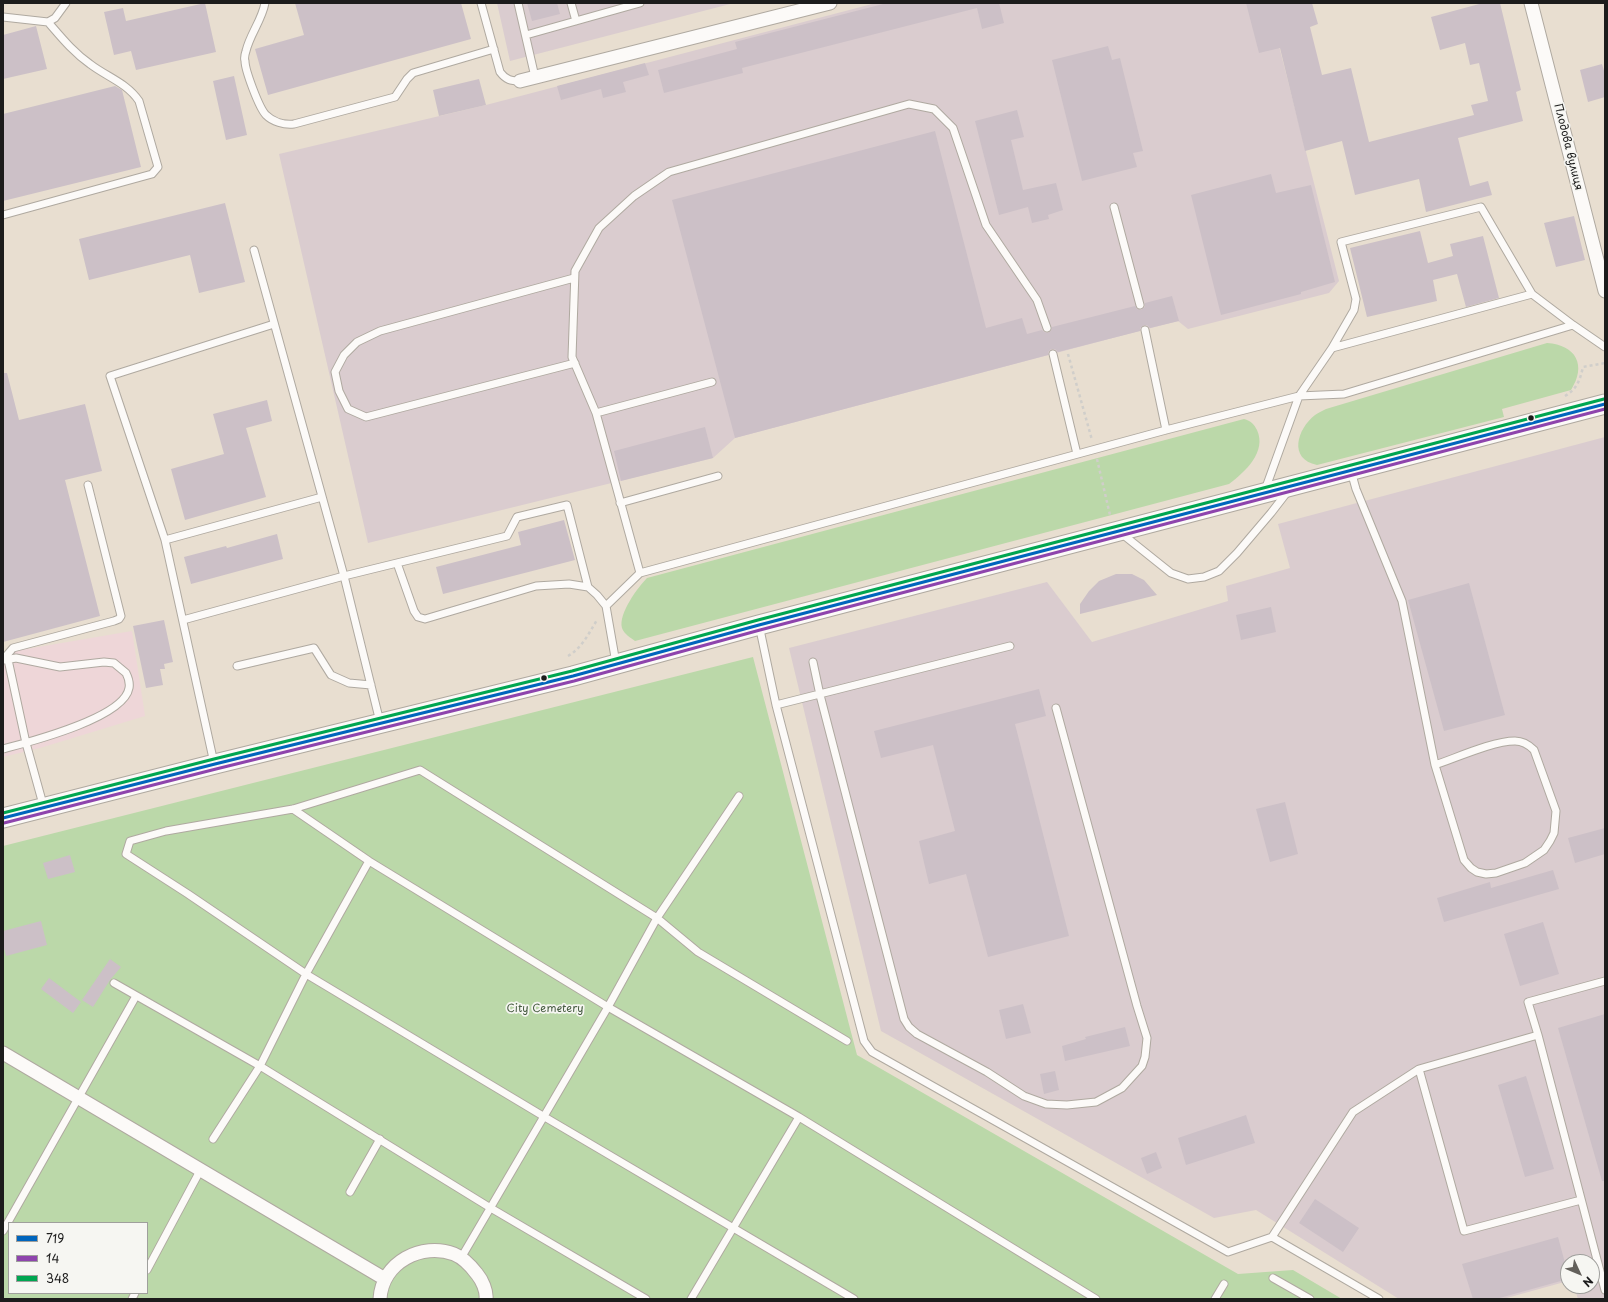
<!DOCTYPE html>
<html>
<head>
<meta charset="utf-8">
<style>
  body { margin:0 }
  #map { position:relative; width:1608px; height:1302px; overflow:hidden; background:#e8ded0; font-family:"Playpen Sans",sans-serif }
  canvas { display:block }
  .frame { position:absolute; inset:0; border:4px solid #1c1c1c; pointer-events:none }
  .legend { position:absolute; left:8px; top:1222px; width:140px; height:72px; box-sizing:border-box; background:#f6f6f2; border:1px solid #9f9f9c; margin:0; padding:5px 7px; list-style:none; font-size:12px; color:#1c1c1c }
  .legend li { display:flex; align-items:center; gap:8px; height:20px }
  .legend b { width:20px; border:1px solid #9f9f9c }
  .north { position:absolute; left:1560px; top:1254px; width:40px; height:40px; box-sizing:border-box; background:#f6f6f2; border:1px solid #9f9f9c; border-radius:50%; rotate:134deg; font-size:11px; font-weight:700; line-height:16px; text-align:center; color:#1c1c1c }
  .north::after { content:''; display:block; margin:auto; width:14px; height:18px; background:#63605b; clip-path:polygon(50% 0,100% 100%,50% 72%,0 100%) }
</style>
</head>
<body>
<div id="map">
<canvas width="1608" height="1302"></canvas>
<div class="frame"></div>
<ul class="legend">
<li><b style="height:5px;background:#0065bd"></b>719</li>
<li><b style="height:5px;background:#8e44ad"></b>14</li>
<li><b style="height:5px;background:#00a651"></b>348</li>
</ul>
<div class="north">N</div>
</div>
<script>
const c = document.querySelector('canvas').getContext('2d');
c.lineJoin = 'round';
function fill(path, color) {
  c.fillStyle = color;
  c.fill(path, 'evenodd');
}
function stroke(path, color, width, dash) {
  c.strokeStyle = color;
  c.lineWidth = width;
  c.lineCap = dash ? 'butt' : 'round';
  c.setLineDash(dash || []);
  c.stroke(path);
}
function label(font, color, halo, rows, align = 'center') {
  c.font = font + ' "Playpen Sans",sans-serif';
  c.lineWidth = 3.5;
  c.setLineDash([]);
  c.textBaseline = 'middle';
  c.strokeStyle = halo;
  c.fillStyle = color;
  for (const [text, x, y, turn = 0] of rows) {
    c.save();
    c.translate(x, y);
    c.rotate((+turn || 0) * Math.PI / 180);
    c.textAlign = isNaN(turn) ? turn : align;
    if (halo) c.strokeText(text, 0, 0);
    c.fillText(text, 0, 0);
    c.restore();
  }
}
fill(new Path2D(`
  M 132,631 L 145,716 L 40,748 L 3,757 L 3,653 Z`), '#eed6d8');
fill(new Path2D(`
  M 497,3 L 734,3 L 510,61 Z
  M 876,3 L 1268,3 L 1339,281 L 1329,293 L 1188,329 L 1178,321 L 1109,339 L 735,438 L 713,458 L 368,543 L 279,154 L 486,105 Z
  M 1605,437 L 1605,1299 L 1578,1299 L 1574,1286 L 1592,1286 L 1592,1262 L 1568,1262 L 1568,1281 L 1503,1299 L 1399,1299 L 1256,1210 L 1214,1218 L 881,1031 L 789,648 L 1047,582 L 1092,642 L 1228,601 L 1226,586 L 1290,568 L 1278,524 Z`), '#dacccf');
fill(new Path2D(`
  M 1547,343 C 1576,345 1587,365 1571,390 L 1502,409 L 1504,417 L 1317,465 C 1288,459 1297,429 1315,415 C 1318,413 1322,411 1326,409 Z
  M 1244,419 C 1251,421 1254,424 1257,430 C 1267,452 1245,472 1229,484 L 635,641 C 631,638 624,634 622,628 C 618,614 638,587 647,578 Z
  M 753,657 L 857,1055 L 1238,1274 L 1293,1270 L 1342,1299 L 3,1299 L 3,846 ZM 9,1223 L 147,1223 L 147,1293 L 9,1293 Z`), '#bbd8a9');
fill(new Path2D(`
  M 205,3 L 216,52 L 136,70 L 131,51 L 114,55 L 104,12 L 123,8 L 126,21 Z
  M 295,3 L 461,3 L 471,39 L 268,95 L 255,49 L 304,35 Z
  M 527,3 L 557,3 L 560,14 L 532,21 Z
  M 887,3 L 999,3 L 1004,23 L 982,29 L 977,8 L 742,68 L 743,73 L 664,93 L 658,70 L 737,49 L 735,42 Z
  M 1246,3 L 1312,3 L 1318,24 L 1310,27 L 1322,75 L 1351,68 L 1369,142 L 1474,115 L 1471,105 L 1488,101 L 1479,63 L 1470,65 L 1465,43 L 1440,50 L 1431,17 L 1483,3 L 1500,3 L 1521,90 L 1516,92 L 1523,121 L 1458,138 L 1470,186 L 1488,181 L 1492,195 L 1426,212 L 1419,179 L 1355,195 L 1342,141 L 1305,151 L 1280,48 L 1259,53 Z
  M 36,26 L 47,69 L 3,79 L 3,35 Z
  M 1108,46 L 1112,60 L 1120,58 L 1143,151 L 1133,153 L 1137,167 L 1082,181 L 1052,60 Z
  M 645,63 L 649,75 L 623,82 L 626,92 L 603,98 L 601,89 L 561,100 L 557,86 Z
  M 1602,64 L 1605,74 L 1605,97 L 1588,102 L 1580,70 Z
  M 234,76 L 247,135 L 226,140 L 213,81 Z
  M 479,79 L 486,105 L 439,116 L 433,90 Z
  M 115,86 L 122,90 L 141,167 L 3,201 L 3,114 Z
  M 1017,110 L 1024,137 L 1011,140 L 1023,190 L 1056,183 L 1063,210 L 1048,215 L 1049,219 L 1032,223 L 1028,207 L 999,215 L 975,121 Z
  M 935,131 L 986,328 L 1022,318 L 1027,334 L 1042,330 L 1044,332 L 1048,333 L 1051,331 L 1052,327 L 1135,306 L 1137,309 L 1141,310 L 1145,307 L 1145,303 L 1172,296 L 1179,321 L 1150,328 L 1147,325 L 1144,325 L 1140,328 L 1140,331 L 1058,352 L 1055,349 L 1051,349 L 1048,352 L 1048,355 L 735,438 L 672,200 Z
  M 1271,174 L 1276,193 L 1311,185 L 1335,282 L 1301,292 L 1301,294 L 1221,315 L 1191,195 Z
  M 225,203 L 245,282 L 199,293 L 190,255 L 89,280 L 79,239 Z
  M 1574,216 L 1585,260 L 1556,267 L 1544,223 Z
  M 1420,231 L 1428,263 L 1453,256 L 1450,244 L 1483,236 L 1499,298 L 1466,307 L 1457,274 L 1433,280 L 1437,301 L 1367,317 L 1350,248 Z
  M 3,373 L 7,373 L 19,420 L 85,404 L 102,471 L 65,480 L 100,616 L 3,642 Z
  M 267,400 L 272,421 L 246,428 L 266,497 L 185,520 L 171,469 L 224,454 L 213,414 Z
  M 705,427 L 713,458 L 621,481 L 614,451 Z
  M 564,520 L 575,560 L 443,594 L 436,567 L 521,545 L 518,532 Z
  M 277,534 L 283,559 L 191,584 L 184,557 L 226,546 L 227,548 Z
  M 1116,574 L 1132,574 L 1144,580 L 1157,595 L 1080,614 L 1080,604 L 1089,591 L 1099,581 Z
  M 1469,583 L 1505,715 L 1444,731 L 1408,600 Z
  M 1271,607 L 1276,632 L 1241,640 L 1236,615 Z
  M 164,620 L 173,662 L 164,664 L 165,669 L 160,669 L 163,685 L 146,688 L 133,626 Z
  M 1039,689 L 1046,716 L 1015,724 L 1069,936 L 988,957 L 966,874 L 929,884 L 919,841 L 955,831 L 933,745 L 881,758 L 874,731 Z
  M 1285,802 L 1298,854 L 1270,862 L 1256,809 Z
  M 1605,828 L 1605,854 L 1575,863 L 1568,838 Z
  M 70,855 L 75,872 L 48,879 L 43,863 Z
  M 1553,870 L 1559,889 L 1444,922 L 1437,898 L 1490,882 L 1491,888 Z
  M 41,921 L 47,945 L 6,956 L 3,945 L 3,931 Z
  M 1543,922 L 1559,974 L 1520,986 L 1504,934 Z
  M 110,959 L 121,967 L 110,980 L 93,1007 L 82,1000 Z
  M 49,978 L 81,1002 L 73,1013 L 41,989 Z
  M 1023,1004 L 1031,1033 L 1006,1039 L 999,1010 Z
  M 1605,1014 L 1605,1181 L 1602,1181 L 1558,1028 Z
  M 1125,1027 L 1130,1046 L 1065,1061 L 1062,1046 L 1086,1039 L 1085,1037 Z
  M 1055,1071 L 1059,1090 L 1044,1094 L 1040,1074 Z
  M 1526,1076 L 1554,1169 L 1525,1177 L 1498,1085 Z
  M 1246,1115 L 1255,1143 L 1186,1165 L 1178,1138 Z
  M 1156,1152 L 1162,1168 L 1147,1174 L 1141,1158 Z
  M 1315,1199 L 1359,1228 L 1343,1252 L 1299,1223 Z
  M 1558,1237 L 1568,1274 L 1568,1279 L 1496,1299 L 1473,1299 L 1462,1264 Z`), '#ccc0c7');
const lane = new Path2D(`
  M 265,3 C 262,20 250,34 246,51 C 245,54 244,58 245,61 C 245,70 259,108 266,115 C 273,122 284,125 294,124 L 395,97 L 407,79 L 413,73 L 494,49
  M 481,3 L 500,72 C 506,80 511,81 520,81
  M 518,3 L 535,77
  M 571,3 L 576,21
  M 3,17 L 48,22 L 55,18 L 66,3
  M 526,35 L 640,3
  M 1114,207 L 1140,305
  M 3,215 L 152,174 L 158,167 L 139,101 C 127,83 107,77 90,64 C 73,52 61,37 48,22
  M 254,250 L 344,576 L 380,722
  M 574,278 L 380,331 L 357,342 L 344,355 L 335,372 L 339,391 L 348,409 L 366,417 L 575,363
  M 1145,330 L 1166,430
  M 1332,348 L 1354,310 L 1356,299 L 1341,242 L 1481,207 L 1532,294
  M 1053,354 L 1077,454
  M 596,413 L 712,382
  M 1351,471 L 1356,489 L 1402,601 L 1435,765 L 1464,860 L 1471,868 L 1477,872 L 1486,874 L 1496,873 L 1525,863 L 1544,850 L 1550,841 L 1554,833 L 1556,811 L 1534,750 C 1529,745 1522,741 1515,741 C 1493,741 1456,758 1435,765
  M 1265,490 L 1299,396 L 1332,348 L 1532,294 L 1573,325 L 1605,347
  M 620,503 L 718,476
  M 1121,533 L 1171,573 L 1188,579 L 1204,577 L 1219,571 L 1237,553 L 1271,513 L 1288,491
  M 165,540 L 322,497
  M 397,563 L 414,611 L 418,617 L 425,619 L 536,586 L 569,584 L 588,587 L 597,595 L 606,606
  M 640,573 L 596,413 L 572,357 L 575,271 L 599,228 L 634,196 L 669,172 L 909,104 L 934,109 L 953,128 L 986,225 L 1037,300 L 1047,328
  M 183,620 L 344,576 L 507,536 L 517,517 L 567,505 L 588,587
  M 759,625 L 776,705 L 864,1041 L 872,1052 L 1228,1252 L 1272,1237 L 1353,1112 L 1419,1069 L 1538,1035 L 1528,1002 L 1605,981
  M 813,662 L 820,695 L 904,1019 L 909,1027 L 917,1034 L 987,1072 L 1024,1096 L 1046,1104 L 1067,1105 L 1096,1102 L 1122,1088 L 1142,1066 L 1145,1057 L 1147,1038 L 1137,1006 L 1056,708
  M 616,663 L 606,606 L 640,573 L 1166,430 L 1299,396 L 1344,394 L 1573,325
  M 237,666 L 314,648 L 331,675 L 349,683 L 371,685
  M 776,705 L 1010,646
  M 3,749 C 29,742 124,718 129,688 C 130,683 128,677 126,673 L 114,663 L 104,662 L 60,667 L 16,658 L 5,660
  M 214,763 L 165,540 L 110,376 L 274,324
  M 44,808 L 26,743 L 7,655 L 13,648 L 114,621 L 119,619 L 121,616 L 88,485
  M 293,809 L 369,861 L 608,1007 L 799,1117 L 1096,1299
  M 114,983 L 260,1066 L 489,1207 L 646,1299
  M 1538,1035 L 1605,1290
  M 847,1041 L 698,952 L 657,918 L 420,770 L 293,809 L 166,831 L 130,841 L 126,854 L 188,894 L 306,974 L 543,1116 L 854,1299
  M 1419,1069 L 1464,1231 L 1581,1200
  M 213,1139 L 260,1066 L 306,974 L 369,861
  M 350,1192 L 380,1139
  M 3,1231 L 136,996
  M 1272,1237 L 1379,1299
  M 461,1258 L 608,1007 L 657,918 L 739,796
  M 147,1270 L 201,1169
  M 1273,1278 L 1310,1299
  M 132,1299 L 135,1293
  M 691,1299 L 799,1117
  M 1215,1299 L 1224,1284`);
const street = new Path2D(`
  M 1531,3 L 1605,291
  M 520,81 L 830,3
  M 3,1053 L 385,1279
  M 380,1299 C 382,1262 422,1242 454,1254 C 464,1258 471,1266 477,1274 C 482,1280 487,1291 486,1299`);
const secondary = new Path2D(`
  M 3,818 L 215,764 L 573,676 L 759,625 L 1605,404`);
stroke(lane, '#afa9a0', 9);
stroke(street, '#afa9a0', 15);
stroke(secondary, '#afa9a0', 21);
stroke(new Path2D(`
  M 1068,354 L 1092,440
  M 1565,396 C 1577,389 1580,380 1583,367 L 1605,363
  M 1097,459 L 1110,515
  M 568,656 C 582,648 589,633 597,620`), '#d0ceca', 2.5, [3, 3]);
stroke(lane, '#fcfaf8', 7);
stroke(street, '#fcfaf8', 13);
stroke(secondary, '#fcfaf8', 19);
stroke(new Path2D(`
  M 3,818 L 215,764 L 573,676 L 759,625 L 1605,404`), '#0065bd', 3);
stroke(new Path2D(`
  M 4,823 L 216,769 L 574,681 L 760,630 L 1605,409`), '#8e44ad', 3);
stroke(new Path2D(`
  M 3,813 L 214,759 L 572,671 L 758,620 L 1604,399`), '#00a651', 3);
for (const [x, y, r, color] of [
  [1531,418,3.5,"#1c1c1c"],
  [544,678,3.5,"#1c1c1c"]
]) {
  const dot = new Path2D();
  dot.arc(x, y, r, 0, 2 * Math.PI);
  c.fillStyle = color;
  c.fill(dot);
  stroke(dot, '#f6f6f2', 1.5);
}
label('11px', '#1c1c1c', '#f6f6f2', [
  ["Плодова вулиця",1568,147,76]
]);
label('11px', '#475c42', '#f6f6f2', [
  ["City Cemetery",545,1009]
]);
</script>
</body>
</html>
